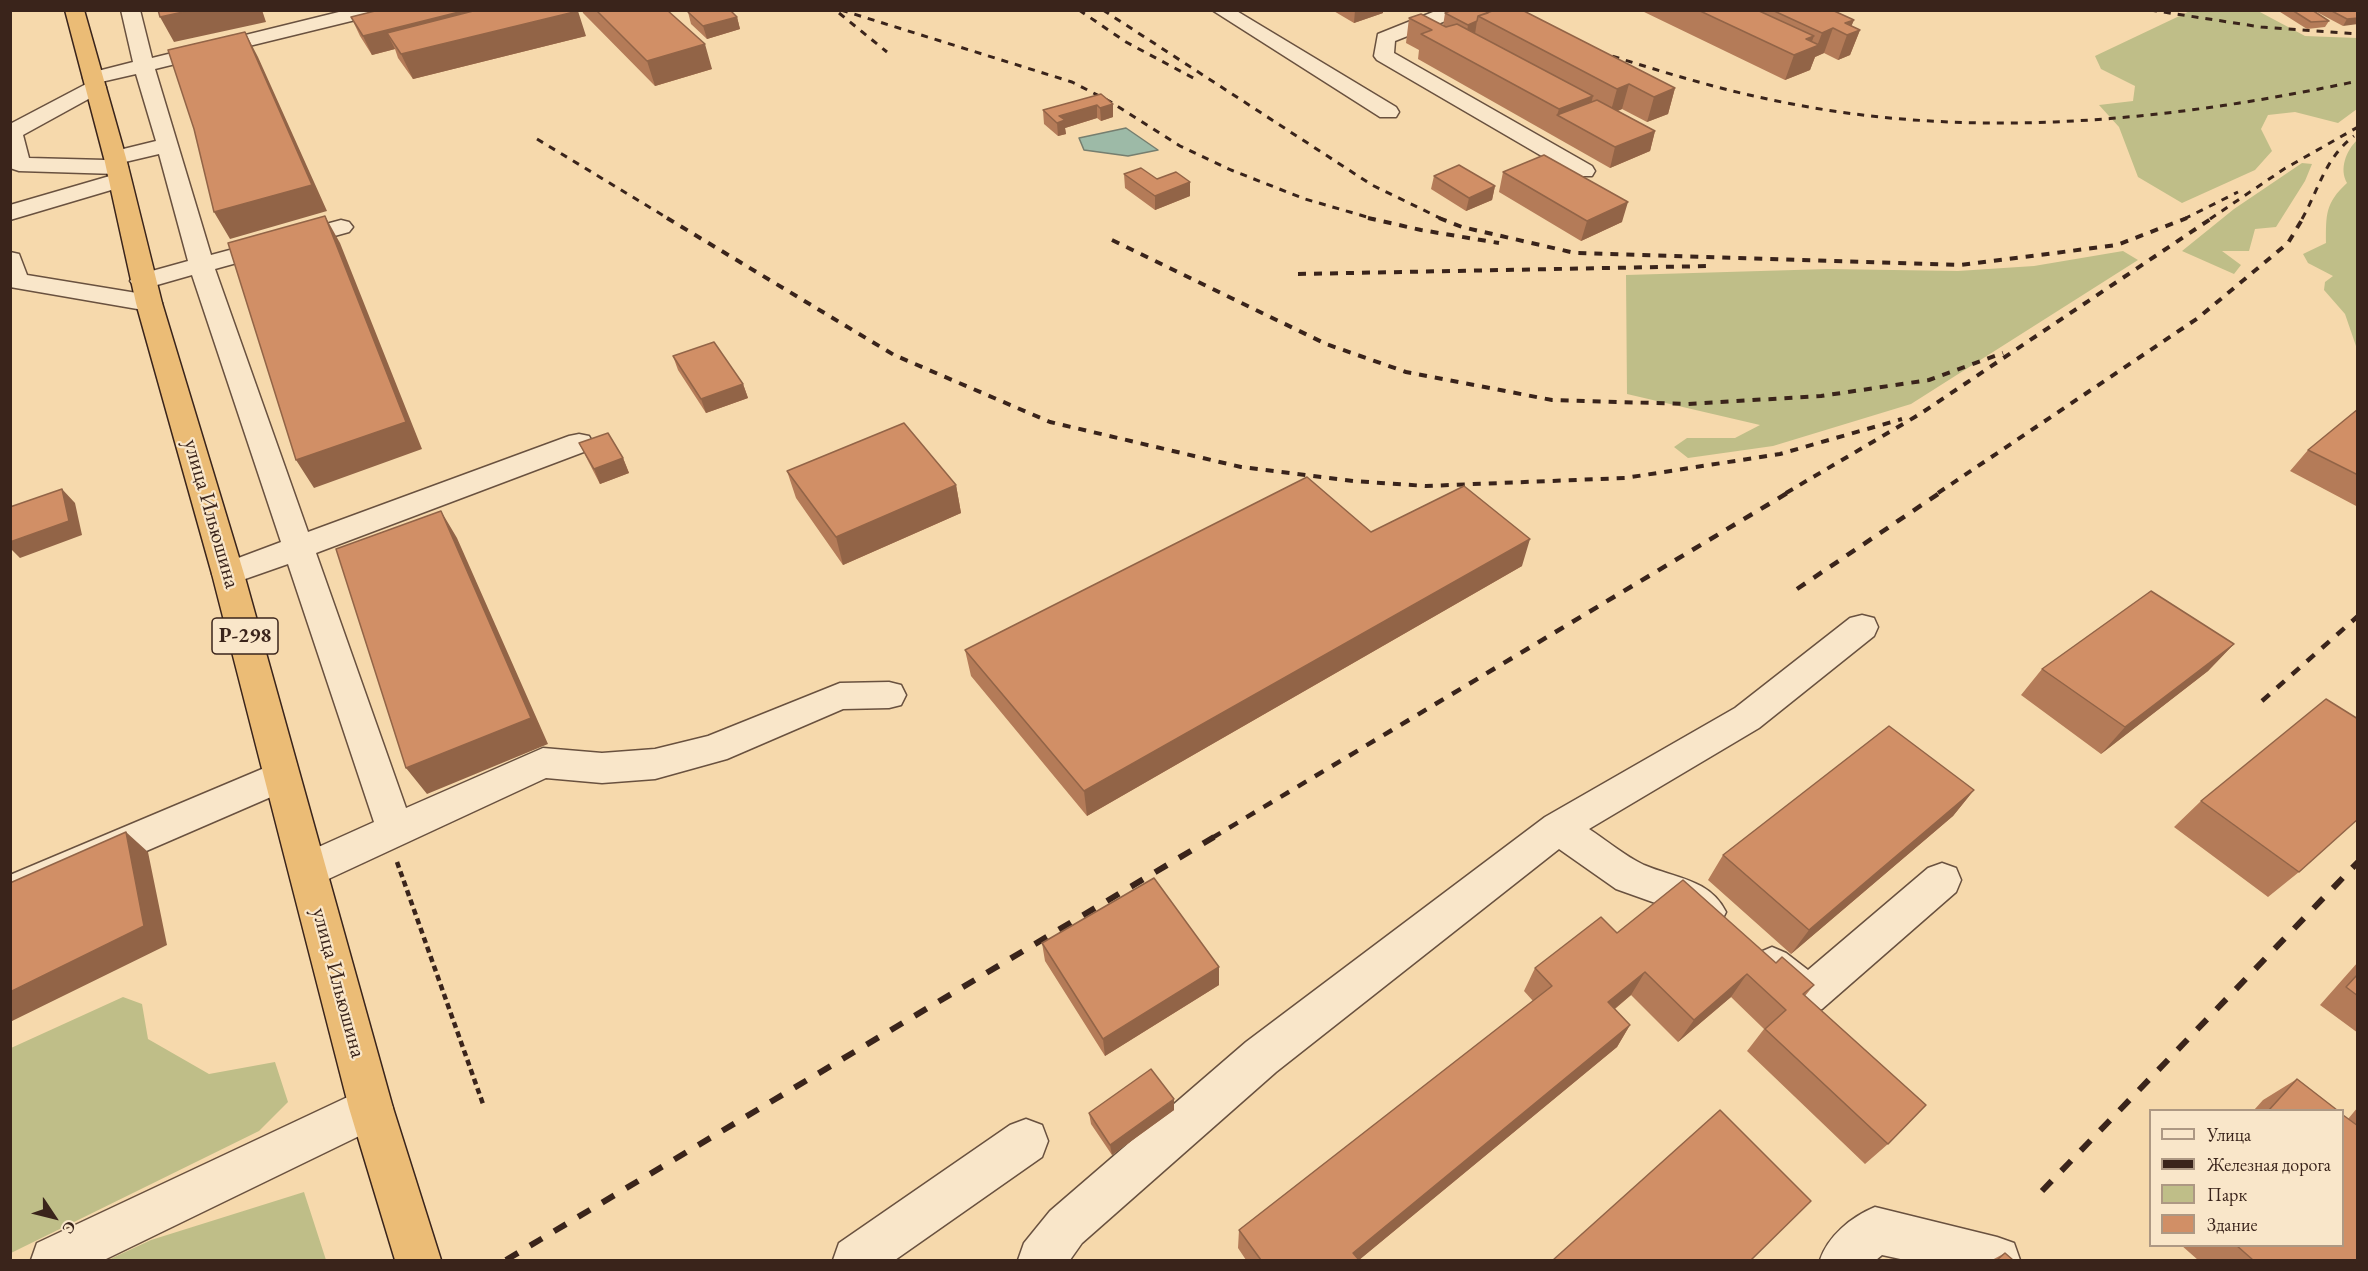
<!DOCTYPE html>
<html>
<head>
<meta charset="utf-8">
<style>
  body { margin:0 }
  #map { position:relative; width:2368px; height:1271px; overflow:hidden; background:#f6d9ac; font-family:"EB Garamond",serif }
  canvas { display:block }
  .frame { position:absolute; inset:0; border:12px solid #3a241b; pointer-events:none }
  .legend { position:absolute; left:2149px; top:1109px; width:195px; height:138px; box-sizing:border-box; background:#f9e6c9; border:2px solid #ad9883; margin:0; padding:8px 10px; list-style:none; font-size:18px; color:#3a241b }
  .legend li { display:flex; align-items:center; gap:12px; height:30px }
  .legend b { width:30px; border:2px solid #ad9883 }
  .north { position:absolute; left:24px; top:1187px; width:60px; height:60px; -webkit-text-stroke:4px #f9e6c9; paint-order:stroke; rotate:125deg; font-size:16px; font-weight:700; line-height:24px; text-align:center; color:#3a241b }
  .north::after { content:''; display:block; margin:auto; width:21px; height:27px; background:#3a241b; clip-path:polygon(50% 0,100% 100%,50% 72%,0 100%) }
</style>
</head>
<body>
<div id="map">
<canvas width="2368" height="1271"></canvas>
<div class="frame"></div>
<ul class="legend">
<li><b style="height:8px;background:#f9e6c9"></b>Улица</li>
<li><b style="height:8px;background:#3a241b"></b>Железная дорога</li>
<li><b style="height:16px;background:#bfbe88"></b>Парк</li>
<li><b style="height:16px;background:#d18f66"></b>Здание</li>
</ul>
<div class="north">С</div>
</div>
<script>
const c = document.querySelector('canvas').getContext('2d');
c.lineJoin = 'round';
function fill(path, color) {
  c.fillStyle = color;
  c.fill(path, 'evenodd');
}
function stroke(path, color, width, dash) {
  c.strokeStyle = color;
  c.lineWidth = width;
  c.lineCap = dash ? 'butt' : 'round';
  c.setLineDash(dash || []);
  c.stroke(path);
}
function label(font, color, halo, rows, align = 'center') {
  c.font = font + ' "EB Garamond",serif';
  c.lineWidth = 4.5;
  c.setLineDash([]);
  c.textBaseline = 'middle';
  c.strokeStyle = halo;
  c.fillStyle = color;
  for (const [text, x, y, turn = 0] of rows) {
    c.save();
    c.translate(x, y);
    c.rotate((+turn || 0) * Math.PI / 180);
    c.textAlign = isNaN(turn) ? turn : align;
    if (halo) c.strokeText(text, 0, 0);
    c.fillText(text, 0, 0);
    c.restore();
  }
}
fill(new Path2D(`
  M 2192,10 L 2258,11 L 2305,36 L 2357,38 L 2357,109 L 2338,123 L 2295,112 L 2268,115 L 2261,129 L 2272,151 L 2255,170 L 2182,203 L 2138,177 L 2119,127 L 2099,105 L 2133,101 L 2135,86 L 2101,69 L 2095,56 Z
  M 2357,140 L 2357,349 L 2345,314 L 2324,290 L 2325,282 L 2333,276 L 2308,263 L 2303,254 L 2326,243 C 2326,215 2325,203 2347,183 C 2339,169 2346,151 2357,140 Z
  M 2302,163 L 2312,164 L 2305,181 L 2276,227 L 2255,229 L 2249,251 L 2222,251 L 2241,265 L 2234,274 L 2182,251 L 2234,209 Z
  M 2123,251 L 2138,260 L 1911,404 L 1773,446 L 1688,458 L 1674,447 L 1687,438 L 1735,438 L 1760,425 L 1627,394 L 1626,275 L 1828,269 L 1958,271 L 2034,266 Z
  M 123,997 L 142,1004 L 148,1039 L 209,1074 L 275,1062 L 288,1102 L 259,1131 L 11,1253 L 11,1048 Z
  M 304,1192 L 326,1260 L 108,1260 L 151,1240 Z`), '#bfbe88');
const water = new Path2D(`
  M 1126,128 L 1158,150 L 1128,156 L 1084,150 L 1079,138 Z`);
fill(water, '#9dbaa7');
stroke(water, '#757e6f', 1.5);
const minor = new Path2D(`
  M 121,10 L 140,10 L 152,58 L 347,10 L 382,10 L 380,14 L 155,69 L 211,255 L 341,220 L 349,222 L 353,227 L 349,232 L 215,269 L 308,532 L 569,436 L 579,434 L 589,436 L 593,443 L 589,450 L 316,553 L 406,808 L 543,748 L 602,753 L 655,749 L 708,736 L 840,683 L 889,682 L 901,685 L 906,695 L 901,705 L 889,708 L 843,709 L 727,759 L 655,779 L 602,783 L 546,778 L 322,882 L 308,887 L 294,882 L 289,870 L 294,858 L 374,822 L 288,564 L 228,585 L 217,582 L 212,574 L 217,566 L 281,542 L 192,275 L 143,289 L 134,286 L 130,281 L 134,276 L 188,261 L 159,154 L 125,162 L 128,167 L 125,172 L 117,174 L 19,171 L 10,168 L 10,124 L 88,83 L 83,78 L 86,74 L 133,62 ZM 136,74 L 156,141 L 107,153 L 105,160 L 29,158 L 23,135 L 103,91 L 106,87 L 101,82 Z
  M 1212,10 L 1235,10 L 1396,107 L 1399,112 L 1396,117 L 1380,117 Z
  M 1438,10 L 1465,10 L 1463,14 L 1395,41 L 1394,53 L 1592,166 L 1595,171 L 1592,176 L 1576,176 L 1377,60 L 1374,56 L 1378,34 Z
  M 120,173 L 128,175 L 131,180 L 128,185 L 10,220 L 10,205 Z
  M 10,252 L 19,254 L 27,275 L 149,295 L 158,298 L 162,303 L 158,308 L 149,311 L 10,287 Z
  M 1862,615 L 1874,618 L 1878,627 L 1874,636 L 1759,728 L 1589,829 C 1606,840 1625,856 1644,865 C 1674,878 1710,879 1726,912 L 1720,924 L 1706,930 L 1692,924 L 1675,910 L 1616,889 L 1559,849 L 1276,1072 L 1082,1243 L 1070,1260 L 1018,1260 L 1024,1243 L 1050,1211 L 1246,1042 L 1545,817 L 1735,708 L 1850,618 Z
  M 281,761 L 294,765 L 299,776 L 294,787 L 10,910 L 10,875 Z
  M 1942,863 L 1956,868 L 1961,880 L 1956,892 L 1822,1009 L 1808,1014 C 1786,1006 1762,988 1752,966 L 1758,953 L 1772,947 L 1786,953 L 1808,970 L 1928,868 Z
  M 371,1086 L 386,1093 L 393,1108 L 386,1123 L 104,1260 L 31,1260 L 37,1243 Z
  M 1026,1119 L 1042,1125 L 1048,1141 L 1042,1157 L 895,1260 L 833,1260 L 839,1243 L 1010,1125 Z
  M 1875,1207 L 1997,1237 L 2014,1243 L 2020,1260 L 1905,1260 L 1882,1255 L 1876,1260 L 1820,1260 C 1828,1236 1851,1217 1875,1207 Z`);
const highway = new Path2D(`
  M 65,10 L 84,10 L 126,158 L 162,303 L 244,574 L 393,1108 L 441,1260 L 395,1260 L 349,1108 L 212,574 L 136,303 L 104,158 Z`);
stroke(minor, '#69513f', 3);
stroke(highway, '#3a241b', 3);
stroke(new Path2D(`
  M 397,862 L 483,1104`), '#3a241b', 4.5, [6, 4]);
fill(minor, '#f9e6c9');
fill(highway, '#ebbc76');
stroke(new Path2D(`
  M 841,10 L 1072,82 L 1109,101 L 1180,146 L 1231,170 L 1305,199 L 1374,219
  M 1079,10 L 1126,42 L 1197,80
  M 1103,10 L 1372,185 L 1442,219
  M 2150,10 L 2261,27 L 2358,34
  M 839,13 L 887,52
  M 1599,52 C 1660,71 1720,90 1782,102 C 1974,141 2169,121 2358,81
  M 537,139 L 669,219
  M 2184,219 L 2238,192
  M 2210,219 L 2284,169 L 2358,127
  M 2302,219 C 2319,189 2325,158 2354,136`), '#3a241b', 3, [7, 7]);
stroke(new Path2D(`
  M 667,218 L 894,355 L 1050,422 L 1241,467 L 1353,481 L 1426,486 L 1625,478 L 1780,454 L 1902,419
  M 1368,218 L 1421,230 L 1499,243
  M 1439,218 L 1462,227 L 1575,253 L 1961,265 L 2117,245 L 2187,218
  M 1112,240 L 1326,344 L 1406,372 L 1552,400 L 1687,404 L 1821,396 L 1929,380 L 2003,353
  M 1298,274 L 1710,266
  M 1786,493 L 1920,414 L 2212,218
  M 1938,493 L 2198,318 L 2288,243 L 2303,218`), '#3a241b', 4, [8, 8]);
stroke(new Path2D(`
  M 1797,589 L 1941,492
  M 2262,701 L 2358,616
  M 1212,838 L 1789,492`), '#3a241b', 4.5, [10, 10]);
stroke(new Path2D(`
  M 2042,1191 L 2358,862
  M 506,1260 L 1214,837`), '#3a241b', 6, [14, 14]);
fill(new Path2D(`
  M 379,10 L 471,10 L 471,12 L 474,11 L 586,36 L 413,79 L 398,58 L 395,49 L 372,55 L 360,36 L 351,17 Z
  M 582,10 L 667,10 L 712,69 L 655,86 L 583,13 Z
  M 1332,10 L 1383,10 L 1383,13 L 1354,23 Z
  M 1484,10 L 1675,88 L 1668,114 L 1647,122 L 1622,109 L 1618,111 L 1655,131 L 1650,151 L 1610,168 L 1418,59 L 1419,50 L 1406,43 L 1409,18 L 1443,26 L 1445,13 Z
  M 1640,10 L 1832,10 L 1854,20 L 1851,26 L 1860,30 L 1850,55 L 1838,60 L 1824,53 L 1815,57 L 1810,70 L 1785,80 Z
  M 2277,10 L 2312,10 L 2329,21 L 2325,27 L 2307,29 Z
  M 2313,10 L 2358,10 L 2343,26 Z
  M 688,12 L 737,17 L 740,29 L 707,39 L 691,24 Z
  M 1101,94 L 1113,117 L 1101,121 L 1097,118 L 1065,128 L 1066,134 L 1058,136 L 1044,124 L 1043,110 Z
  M 1503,172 L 1622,222 L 1581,241 L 1499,192 Z
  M 1124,174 L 1157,179 L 1190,182 L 1190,196 L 1155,210 L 1125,188 Z
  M 1434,176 L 1495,186 L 1492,200 L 1466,211 L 1431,189 Z
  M 673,356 L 743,384 L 748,398 L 706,413 L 678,370 Z
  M 2358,409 L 2358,507 L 2290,471 L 2308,450 Z
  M 579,443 L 623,458 L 629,473 L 600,484 L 586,457 Z
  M 787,471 L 956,485 L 961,513 L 843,565 L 796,498 Z
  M 1371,532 L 1522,566 L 1087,816 L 971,676 L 965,650 Z
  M 2234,644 L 2208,671 L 2101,754 L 2021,695 L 2042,669 Z
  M 1974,790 L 1953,816 L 1791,954 L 1708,880 L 1723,855 Z
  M 2201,801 L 2299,872 L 2268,897 L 2174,827 Z
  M 1617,933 L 1776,963 L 1814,985 L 1805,996 L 1888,1144 L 1865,1164 L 1747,1051 L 1764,1029 L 1731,997 L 1678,1042 L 1631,995 L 1615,1009 L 1630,1025 L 1617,1047 L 1359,1260 L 1246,1260 L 1238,1248 L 1239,1230 L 1533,1001 L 1524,991 L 1535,968 Z
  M 1042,943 L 1219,967 L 1219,985 L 1105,1056 L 1045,961 Z
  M 2358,962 L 2358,1033 L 2320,1005 Z
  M 2297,1079 L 2337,1110 L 2254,1110 L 2263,1100 Z
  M 2358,1107 L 2358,1260 L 2198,1260 L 2181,1245 L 2343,1245 L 2348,1119 Z
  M 1174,1110 L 1112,1155 L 1091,1124 L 1089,1113 Z
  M 2005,1253 L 2013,1260 L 1992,1260 Z`), '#b47b58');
fill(new Path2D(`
  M 192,10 L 262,10 L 266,22 L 174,42 L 160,17 Z
  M 467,10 L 471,10 L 478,28 L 387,33 L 395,49 L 372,55 L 363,36 Z
  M 1355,10 L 1383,10 L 1383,13 L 1354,23 Z
  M 578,11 L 586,36 L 413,79 L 401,54 Z
  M 737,17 L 740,29 L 707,39 L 703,26 Z
  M 2358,18 L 2358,24 L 2343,26 L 2347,19 Z
  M 1854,20 L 1848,34 L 1860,30 L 1850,55 L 1838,60 L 1847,35 L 1845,23 Z
  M 1477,21 L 1475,34 L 1466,38 L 1468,25 Z
  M 1833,28 L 1824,53 L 1815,57 L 1810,70 L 1785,80 L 1794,55 L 1806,39 L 1814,36 L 1809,49 L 1817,46 L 1822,33 Z
  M 245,32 L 258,57 L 327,211 L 230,239 L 214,212 Z
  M 705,44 L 712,69 L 655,86 L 647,61 Z
  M 1629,84 L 1622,109 L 1610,114 L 1617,89 Z
  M 1675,88 L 1668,114 L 1647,122 L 1654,97 Z
  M 1593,96 L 1587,121 L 1557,115 L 1559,109 Z
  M 1113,104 L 1113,117 L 1101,121 L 1100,108 Z
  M 1097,105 L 1097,118 L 1065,128 L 1066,134 L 1058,136 L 1057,123 L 1059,116 Z
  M 1655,131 L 1650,151 L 1610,168 L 1615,147 Z
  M 1190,182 L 1190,196 L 1155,210 L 1155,196 Z
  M 1495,186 L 1492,200 L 1466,211 L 1469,198 Z
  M 1628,202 L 1622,222 L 1581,241 L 1587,221 Z
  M 325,216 L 340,243 L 422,449 L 314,488 L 296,460 Z
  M 743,384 L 748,398 L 706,413 L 701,399 Z
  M 623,458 L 629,473 L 600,484 L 594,469 Z
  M 956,485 L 961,513 L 843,565 L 836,537 Z
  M 62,489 L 75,503 L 82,535 L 20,558 L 10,548 L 10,542 Z
  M 441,511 L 457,538 L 548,744 L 427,794 L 406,768 Z
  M 1530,539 L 1522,566 L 1087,816 L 1084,791 Z
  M 2234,644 L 2208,671 L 2101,754 L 2125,727 Z
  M 1974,790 L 1953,816 L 1791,954 L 1809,930 Z
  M 126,832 L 148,852 L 167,945 L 10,1022 L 10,992 Z
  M 1219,967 L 1219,985 L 1105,1056 L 1103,1039 Z
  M 1645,972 L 1631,995 L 1595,1025 L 1608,1002 Z
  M 1747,974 L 1731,997 L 1678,1042 L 1694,1020 Z
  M 1630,1025 L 1617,1047 L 1359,1260 L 1351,1260 L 1353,1253 Z
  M 1174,1099 L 1174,1110 L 1112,1155 L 1110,1145 Z`), '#926447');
const building = new Path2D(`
  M 158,10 L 192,10 L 160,17 Z
  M 379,10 L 467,10 L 363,36 L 351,17 Z
  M 477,10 L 577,10 L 578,11 L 401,54 L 387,33 Z
  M 596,10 L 667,10 L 705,44 L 647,61 Z
  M 692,10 L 730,10 L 737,17 L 703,26 L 688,12 Z
  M 1453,10 L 1484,10 L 1488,13 L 1478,16 L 1477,21 L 1468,25 L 1445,13 Z
  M 1495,10 L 1522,10 L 1675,88 L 1654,97 L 1629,84 L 1617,89 L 1478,16 Z
  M 1698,10 L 1757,10 L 1814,36 L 1806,39 L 1819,45 L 1794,55 Z
  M 1772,10 L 1832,10 L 1854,20 L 1845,23 L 1860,30 L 1847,35 L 1833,28 L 1822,33 Z
  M 2292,10 L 2312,10 L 2329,21 L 2311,22 Z
  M 2330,10 L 2358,10 L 2358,18 L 2347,19 Z
  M 1421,14 L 1446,27 L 1457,24 L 1593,96 L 1559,109 L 1421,34 L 1432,30 L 1409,18 Z
  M 245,32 L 312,185 L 214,212 L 194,129 L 168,50 Z
  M 1101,94 L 1113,104 L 1100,108 L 1097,105 L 1059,116 L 1065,120 L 1057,123 L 1043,110 Z
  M 1597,100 L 1655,131 L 1615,147 L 1557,115 Z
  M 1544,155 L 1628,202 L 1587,221 L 1503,172 Z
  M 1459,165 L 1495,186 L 1469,198 L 1434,176 Z
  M 1141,168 L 1157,179 L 1176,172 L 1190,182 L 1155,196 L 1124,174 Z
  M 325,216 L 406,422 L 296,460 L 228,243 Z
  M 714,342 L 743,384 L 701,399 L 673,356 Z
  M 2358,409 L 2358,475 L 2308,450 Z
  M 904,423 L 956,485 L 836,537 L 787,471 Z
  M 608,433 L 623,458 L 594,469 L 579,443 Z
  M 1307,477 L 1371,532 L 1464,486 L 1530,539 L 1084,791 L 965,650 Z
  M 62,489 L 69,521 L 10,542 L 10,507 Z
  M 441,511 L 531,718 L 406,768 L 336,549 Z
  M 2151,591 L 2234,644 L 2125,727 L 2042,669 Z
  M 2326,699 L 2358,719 L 2358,819 L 2299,872 L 2201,801 Z
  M 1889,726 L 1974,790 L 1809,930 L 1723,855 Z
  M 126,832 L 144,926 L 10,992 L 10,883 Z
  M 1154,878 L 1219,967 L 1103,1039 L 1042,943 Z
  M 1683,880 L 1776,963 L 1782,957 L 1814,985 L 1803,994 L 1926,1105 L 1888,1144 L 1765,1029 L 1786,1010 L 1747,974 L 1694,1020 L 1645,972 L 1608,1002 L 1630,1025 L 1353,1253 L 1359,1260 L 1261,1260 L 1239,1230 L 1552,986 L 1535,968 L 1601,917 L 1617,933 Z
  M 2358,974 L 2358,996 L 2346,987 Z
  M 1151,1069 L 1174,1099 L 1110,1145 L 1089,1113 Z
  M 2297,1079 L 2337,1110 L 2269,1110 Z
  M 1720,1110 L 1811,1201 L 1751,1260 L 1553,1260 Z
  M 2343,1115 L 2358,1126 L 2358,1260 L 2253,1260 L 2236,1245 L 2343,1245 Z
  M 2005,1253 L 2013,1260 L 1997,1260 Z`);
fill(building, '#d18f66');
stroke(building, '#926447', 1.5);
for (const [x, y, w] of [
  [245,636,66]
]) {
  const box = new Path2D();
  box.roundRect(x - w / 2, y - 18, w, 36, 4.5);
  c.fillStyle = '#f9e6c9';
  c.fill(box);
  stroke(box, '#3a241b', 1.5);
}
label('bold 21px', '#3a241b', null, [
  ["Р-298",245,636]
]);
label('22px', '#3a241b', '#f9e6c9', [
  ["улица Ильюшина",211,514,74],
  ["улица Ильюшина",338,983,75]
]);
</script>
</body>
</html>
